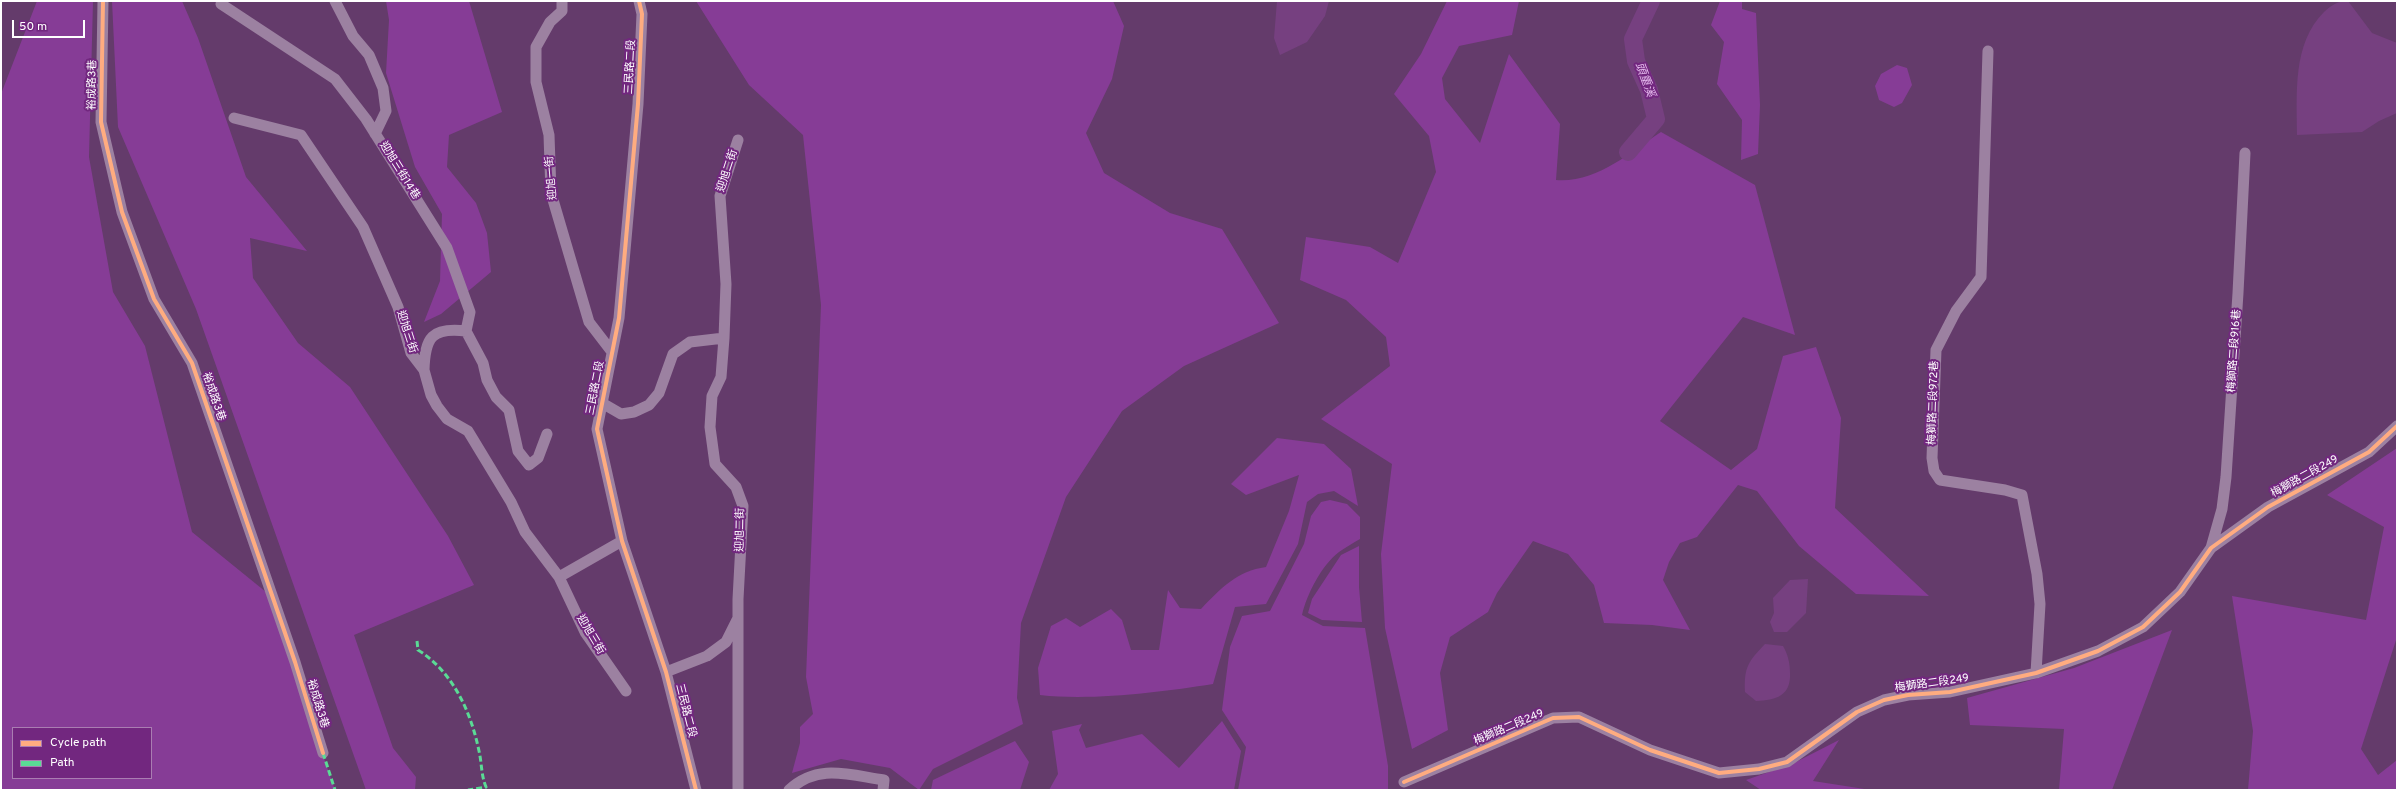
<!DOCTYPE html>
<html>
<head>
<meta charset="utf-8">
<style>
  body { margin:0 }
  #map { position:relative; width:2398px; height:791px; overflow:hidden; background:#643b6b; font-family:Overpass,sans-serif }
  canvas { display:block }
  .frame { position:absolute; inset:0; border:2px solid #fff; pointer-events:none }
  .legend { position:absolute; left:12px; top:727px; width:140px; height:52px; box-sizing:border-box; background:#72277f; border:1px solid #aa7db2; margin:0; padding:5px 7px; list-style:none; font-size:12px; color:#fff }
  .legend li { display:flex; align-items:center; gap:8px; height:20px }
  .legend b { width:20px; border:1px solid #aa7db2 }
  .scale { position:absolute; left:12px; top:20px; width:73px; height:18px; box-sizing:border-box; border:2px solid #fff; border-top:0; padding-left:5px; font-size:12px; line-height:14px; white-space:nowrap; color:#fff; -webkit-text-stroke:3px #72277f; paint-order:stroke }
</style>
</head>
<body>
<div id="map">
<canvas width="2398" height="791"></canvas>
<div class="frame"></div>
<ul class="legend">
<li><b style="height:5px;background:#ffac80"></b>Cycle path</li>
<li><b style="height:5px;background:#5adb95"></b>Path</li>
</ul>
<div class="scale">50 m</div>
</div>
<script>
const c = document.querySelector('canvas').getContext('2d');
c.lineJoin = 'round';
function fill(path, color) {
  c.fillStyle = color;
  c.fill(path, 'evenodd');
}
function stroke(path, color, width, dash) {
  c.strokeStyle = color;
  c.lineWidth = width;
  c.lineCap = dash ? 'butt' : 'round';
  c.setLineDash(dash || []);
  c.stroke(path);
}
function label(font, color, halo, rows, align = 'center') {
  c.font = font + ' Overpass,"Noto Sans TC",sans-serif';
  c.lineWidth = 4;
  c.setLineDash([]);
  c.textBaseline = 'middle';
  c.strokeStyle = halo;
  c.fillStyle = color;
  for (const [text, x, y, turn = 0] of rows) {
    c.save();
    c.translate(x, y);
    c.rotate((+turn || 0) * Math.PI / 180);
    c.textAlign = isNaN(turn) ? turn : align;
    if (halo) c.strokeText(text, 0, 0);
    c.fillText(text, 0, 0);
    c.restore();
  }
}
fill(new Path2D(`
  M 37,1 L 93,1 L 89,157 L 113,292 L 145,346 L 192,532 L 266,592 L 335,790 L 1,790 L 1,94 ZM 13,728 L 151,728 L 151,778 L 13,778 Z
  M 112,1 L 182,1 L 198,38 L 246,177 L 307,251 L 250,238 L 253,278 L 298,343 L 350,387 L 448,536 L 474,585 L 354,635 L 393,748 L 416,777 L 415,790 L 366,790 L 196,309 L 118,127 Z
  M 386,1 L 469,1 L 502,112 L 449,135 L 447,167 L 476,203 L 487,233 L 491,272 L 441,314 L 424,322 L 440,281 L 442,214 L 415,167 L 386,73 L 389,20 Z
  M 696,1 L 1113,1 L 1124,26 L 1112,79 L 1086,133 L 1104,173 L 1170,213 L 1222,229 L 1279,323 L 1184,366 L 1122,411 L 1066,497 L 1021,623 L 1017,698 L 1023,724 L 933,769 L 919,790 L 890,768 L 841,759 L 792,773 L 800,743 L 800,727 L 813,714 L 806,677 L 821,305 L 803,135 L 749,85 Z
  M 1447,1 L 1519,1 L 1512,35 L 1459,46 L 1442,78 L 1445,99 L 1480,143 L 1509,54 L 1560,124 L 1556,180 C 1597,183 1629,153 1661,132 L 1755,185 L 1795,335 L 1743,317 L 1660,421 L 1731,470 L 1757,449 L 1783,356 L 1816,347 L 1841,418 L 1835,508 L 1929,596 L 1856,594 L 1799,546 L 1757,491 L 1738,485 L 1697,537 L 1680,543 L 1669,562 L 1663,580 L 1690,630 L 1652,625 L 1604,623 L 1594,585 L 1568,554 L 1533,541 L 1497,593 L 1488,612 L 1450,637 L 1440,673 L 1448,730 L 1412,749 L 1385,628 L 1381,554 L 1392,464 L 1321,419 L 1390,366 L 1386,337 L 1346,300 L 1300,280 L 1306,237 L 1370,247 L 1398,263 L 1436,172 L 1429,136 L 1394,94 L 1421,54 Z
  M 1720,1 L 1742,1 L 1742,9 L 1756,13 L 1760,105 L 1758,154 L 1741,160 L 1742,120 L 1717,84 L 1724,42 L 1711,25 Z
  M 1897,65 L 1907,68 L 1912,85 L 1902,103 L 1894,107 L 1879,100 L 1875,86 L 1881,74 Z
  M 1277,438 L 1324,444 L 1351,469 L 1358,506 L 1334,491 L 1318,494 L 1307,502 L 1298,544 L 1266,604 L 1235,607 L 1213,684 C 1162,692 1092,701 1040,695 L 1038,668 L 1051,626 L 1066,618 L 1080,627 L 1111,609 L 1122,620 L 1131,650 L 1159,650 L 1168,590 L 1180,608 L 1201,609 C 1221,588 1237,571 1266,567 L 1289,511 L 1299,475 L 1246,495 L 1231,484 Z
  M 2397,448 L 2397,637 L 2361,749 L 2378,775 L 2397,760 L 2397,790 L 2248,790 L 2253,731 L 2232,596 L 2366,620 L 2384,527 L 2327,495 Z
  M 1330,500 L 1347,504 L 1360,517 L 1360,539 C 1353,543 1346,547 1339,552 C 1321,566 1307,594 1302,615 L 1323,626 L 1365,628 L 1388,766 L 1388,790 L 1238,790 L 1246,747 L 1222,710 L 1230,647 L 1242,616 L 1270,611 L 1304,544 L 1311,516 L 1321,502 Z
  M 1359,546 L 1359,587 L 1362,622 L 1322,620 L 1308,613 L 1312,599 L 1341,555 Z
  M 2172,630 L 2112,790 L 2059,790 L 2064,729 L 1970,725 L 1967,698 L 2074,668 Z
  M 1222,721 L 1241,751 L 1234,790 L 1049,790 L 1058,774 L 1052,731 L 1082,724 L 1079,730 L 1086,748 L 1142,734 L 1179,768 Z
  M 1839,740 L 1813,781 L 1871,790 L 1761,790 L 1746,780 L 1792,764 Z
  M 1015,741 L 1029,762 L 1020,790 L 931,790 L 933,780 Z`), '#863c96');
fill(new Path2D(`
  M 1277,1 L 1329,1 L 1325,16 L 1307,42 L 1280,55 L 1274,38 Z
  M 2348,1 L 2372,33 L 2397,43 L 2397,113 L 2379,121 L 2362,132 L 2297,135 C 2297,94 2292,44 2324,12 C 2332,5 2337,1 2348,1 Z
  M 1808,579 L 1806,613 L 1787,632 L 1774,632 L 1770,622 L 1774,613 L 1773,598 L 1790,580 Z
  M 1765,644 L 1783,646 C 1788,655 1790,663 1790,673 C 1791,696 1776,700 1756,701 L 1745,692 C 1744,667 1748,662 1765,644 Z`), '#764080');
stroke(new Path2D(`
  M 1628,152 L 1656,119 L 1649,90 L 1636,61 L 1633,39 L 1651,1`), '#764080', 18);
stroke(new Path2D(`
  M 103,1 L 101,122 L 122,212 L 154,299 L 192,363 L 295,662 L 323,753
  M 335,1 L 353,36 L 369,55 L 383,88 L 386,111 L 375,134
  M 562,1 L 562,11 L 550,22 L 536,47 L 536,82 L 549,135 L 551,193 L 589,322 L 612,352
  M 639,1 L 642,14 L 638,104 L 619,318 L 597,429 L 622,541 L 666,672 L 696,790
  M 221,4 L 335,79 L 366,119 L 447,248 L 470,312 L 466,331 C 432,327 425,337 424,370
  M 1988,51 L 1981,277 L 1956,311 L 1936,350 L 1932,458 L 1934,471 L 1940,480 L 2005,490 L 2022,495 L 2037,574 L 2040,604 L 2036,673
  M 234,118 L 301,135 L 363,227 L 398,307 L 411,353 L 424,370 L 431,395 L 437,406 L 447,419 L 468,431 L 511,502 L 525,532 L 559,577 L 622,541
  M 738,140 L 720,196 L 726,284 L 724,338 L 721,377 L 712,396 L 710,427 L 715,464 L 736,487 L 743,506 L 738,599 L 738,790
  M 466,331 L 483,363 L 487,380 L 496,397 L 509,410 L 518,451 L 529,465 L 538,458 L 547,434
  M 602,403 L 621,414 L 634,412 L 649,405 L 659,393 L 673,354 L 690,342 L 724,338
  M 2211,548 L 2222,509 L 2226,477 L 2238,293 L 2245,153
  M 559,577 L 585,632 L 626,691
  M 666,672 L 707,656 L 726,642 L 737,620
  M 1404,782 L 1553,718 L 1579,717 L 1650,750 L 1719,773 L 1759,769 L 1787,762 L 1857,712 L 1884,700 L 1908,695 L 1950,692 L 2036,673 L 2098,651 L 2143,627 L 2180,592 L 2211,548 L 2268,507 L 2369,452 L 2397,426
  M 789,790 C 818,763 849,775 884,780 L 883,790`), '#9c81a1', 11);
stroke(new Path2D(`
  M 417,641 L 418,650 C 453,672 471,712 479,751 C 482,764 481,775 486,787 L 468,790
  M 323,753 L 335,790`), '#5adb95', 3, [6, 3]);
stroke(new Path2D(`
  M 103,1 L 101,122 L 122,212 L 154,299 L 192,363 L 295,662 L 323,753
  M 639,1 L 642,14 L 638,104 L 619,318 L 597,429 L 622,541 L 666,672 L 696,790
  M 1404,782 L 1553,718 L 1579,717 L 1650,750 L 1719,773 L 1759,769 L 1787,762 L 1857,712 L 1884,700 L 1908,695 L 1950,692 L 2036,673 L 2098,651 L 2143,627 L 2180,592 L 2211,548 L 2268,507 L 2369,452 L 2397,426`), '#ffac80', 4);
label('11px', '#fff', '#72277f', [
  ["三民路二段",631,67,-87],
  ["裕成路3巷",93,85,-89],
  ["迎旭三街14巷",399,171,58],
  ["迎旭二街",728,171,-72],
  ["迎旭一街",552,178,-95],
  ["迎旭三街",406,332,72],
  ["梅獅路二段916巷",2235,351,-86],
  ["三民路二段",596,388,-79],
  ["裕成路3巷",213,397,71],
  ["梅獅路二段972巷",1934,403,-88],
  ["梅獅路二段249",2305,477,-29],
  ["迎旭二街",741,530,-89],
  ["迎旭三街",590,635,59],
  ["梅獅路二段249",1932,684,-8],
  ["裕成路3巷",317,704,73],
  ["三民路二段",685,711,76],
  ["梅獅路二段249",1509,728,-23]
]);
label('italic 12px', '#e4b9ed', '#72277f', [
  ["頭重溪",1644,80,70]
]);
</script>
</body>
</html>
